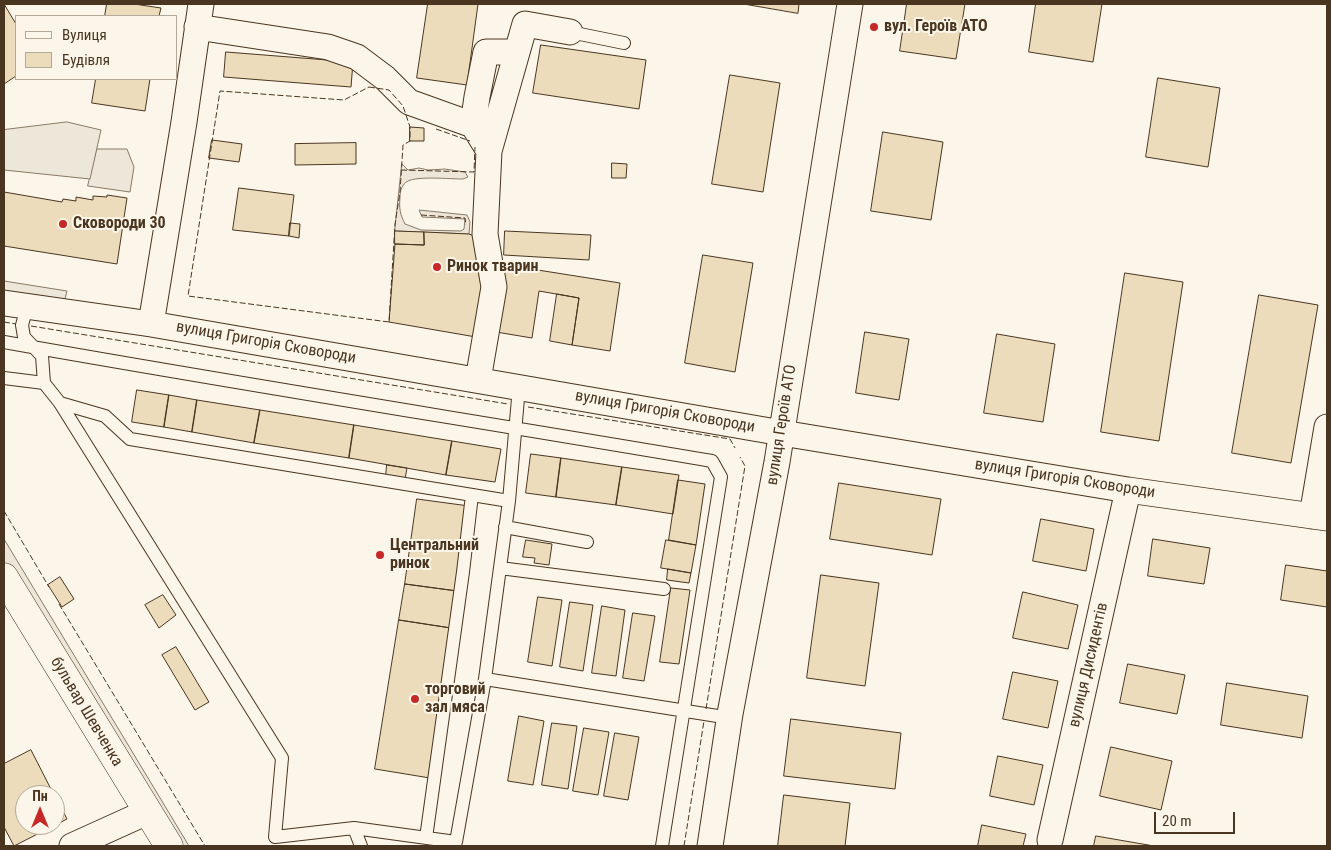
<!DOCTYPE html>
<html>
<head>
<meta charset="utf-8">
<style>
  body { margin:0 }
  #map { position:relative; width:1331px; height:850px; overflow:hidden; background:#fbf6e9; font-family:"Roboto Condensed",sans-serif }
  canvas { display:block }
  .frame { position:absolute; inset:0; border:5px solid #4a3520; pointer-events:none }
  .legend { position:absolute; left:15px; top:15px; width:162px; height:65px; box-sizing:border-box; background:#fbf6e9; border:1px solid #b4a999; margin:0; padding:6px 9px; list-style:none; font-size:15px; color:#4a3520 }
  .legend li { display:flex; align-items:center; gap:10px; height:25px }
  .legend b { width:25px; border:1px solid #b4a999 }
  .north { position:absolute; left:15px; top:785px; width:50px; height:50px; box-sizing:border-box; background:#fbf6e9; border:1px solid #b4a999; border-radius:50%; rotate:0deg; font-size:14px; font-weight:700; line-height:20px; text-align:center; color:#4a3520 }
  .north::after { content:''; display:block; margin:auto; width:18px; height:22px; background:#c62828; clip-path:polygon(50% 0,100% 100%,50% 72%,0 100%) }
  .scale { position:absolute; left:1154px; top:812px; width:81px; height:22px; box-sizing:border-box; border:2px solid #4a3520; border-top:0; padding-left:6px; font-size:15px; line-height:18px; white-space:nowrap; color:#4a3520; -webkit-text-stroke:4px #fbf6e9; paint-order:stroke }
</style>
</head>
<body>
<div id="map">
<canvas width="1331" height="850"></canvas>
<div class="frame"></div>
<ul class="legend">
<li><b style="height:6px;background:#fbf6e9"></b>Вулиця</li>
<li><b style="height:14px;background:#ecdcbc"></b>Будівля</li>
</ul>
<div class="north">Пн</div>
<div class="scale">20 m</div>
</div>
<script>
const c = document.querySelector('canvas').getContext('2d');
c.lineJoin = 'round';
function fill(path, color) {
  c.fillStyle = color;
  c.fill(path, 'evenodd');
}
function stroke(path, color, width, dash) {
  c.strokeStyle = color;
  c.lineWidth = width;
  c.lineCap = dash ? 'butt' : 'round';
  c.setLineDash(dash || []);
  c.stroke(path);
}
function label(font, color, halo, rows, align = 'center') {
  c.font = font + ' "Roboto Condensed",sans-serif';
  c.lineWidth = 4;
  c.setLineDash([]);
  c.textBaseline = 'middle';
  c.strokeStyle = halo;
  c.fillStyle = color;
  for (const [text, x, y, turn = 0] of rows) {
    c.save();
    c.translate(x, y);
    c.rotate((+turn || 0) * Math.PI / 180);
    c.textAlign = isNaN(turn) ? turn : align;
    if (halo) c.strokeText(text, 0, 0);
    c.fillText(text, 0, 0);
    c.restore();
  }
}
const green = new Path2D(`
  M 97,149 L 127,149 L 134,167 L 130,192 L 88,186 Z
  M 402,164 L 408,170 L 419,168 L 428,170 L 445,169 L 465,172 L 468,177 L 463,179 C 450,179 418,176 408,181 C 402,184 400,191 400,197 C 399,209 400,214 405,224 L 421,230 L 461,231 L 464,229 L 465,219 L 422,217 L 419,210 L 467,215 L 470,222 L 469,234 L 395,231 Z`);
fill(green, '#ede6d9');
stroke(green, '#887966', 1);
const parking = new Path2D(`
  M 67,122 L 101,130 L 90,179 L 4,170 L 4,130 Z
  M 4,281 L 67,291 L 63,307 L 4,296 Z
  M 4,539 L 189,846 L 175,846 L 4,563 Z`);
fill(parking, '#ede7d9');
stroke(parking, '#887966', 1);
const building = new Path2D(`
  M 4,4 L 16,24 L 16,76 L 4,84 Z
  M 107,4 L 134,4 L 161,8 L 159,16 L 105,16 Z
  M 428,4 L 478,4 L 467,85 L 417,78 Z
  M 744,4 L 799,4 L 798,13 Z
  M 907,4 L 965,4 L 956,59 L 900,51 Z
  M 1036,4 L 1102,4 L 1093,62 L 1029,52 Z
  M 541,45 L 646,60 L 639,109 L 533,93 Z
  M 226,52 L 353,62 L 351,87 L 224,77 Z
  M 730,75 L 780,83 L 763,192 L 712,184 Z
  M 1158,78 L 1220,88 L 1208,167 L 1146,157 Z
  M 96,79 L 150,79 L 145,111 L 92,103 Z
  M 410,127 L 424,128 L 424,141 L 410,141 Z
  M 883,132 L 943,142 L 931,220 L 871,211 Z
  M 212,140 L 242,144 L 239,162 L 209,158 Z
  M 356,143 L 356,164 L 295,165 L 295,144 Z
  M 612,163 L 627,164 L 626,178 L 612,178 Z
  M 239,188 L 294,195 L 289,236 L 233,230 Z
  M 4,192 L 62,202 L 63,199 L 76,201 L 76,197 L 93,200 L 93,196 L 107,197 L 107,195 L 127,198 L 117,264 L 4,246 Z
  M 290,223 L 300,224 L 299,238 L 289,236 Z
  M 395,231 L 424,232 L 424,245 L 395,244 Z
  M 505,231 L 591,235 L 589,260 L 504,255 Z
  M 424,232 L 469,234 L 477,237 L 485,288 L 476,337 L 389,322 L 395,244 L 424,245 Z
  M 703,255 L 753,263 L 735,372 L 685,363 Z
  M 506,265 L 620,283 L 610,351 L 572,345 L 579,298 L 539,291 L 532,338 L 496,332 Z
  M 1125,273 L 1183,282 L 1159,441 L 1101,432 Z
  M 557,294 L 579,298 L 572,345 L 550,341 Z
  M 1259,295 L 1318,305 L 1291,463 L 1232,453 Z
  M 865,332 L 909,339 L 899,400 L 856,393 Z
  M 997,334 L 1055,344 L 1043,422 L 984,413 Z
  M 137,390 L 169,395 L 164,427 L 132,422 Z
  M 169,395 L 197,400 L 192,432 L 164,427 Z
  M 197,400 L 260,410 L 254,443 L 192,432 Z
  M 260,410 L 354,425 L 349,458 L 254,443 Z
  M 354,425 L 452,441 L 446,475 L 349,458 Z
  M 452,441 L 501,449 L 495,482 L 446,475 Z
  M 531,454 L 561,458 L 556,497 L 526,493 Z
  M 561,458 L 622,467 L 616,505 L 556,497 Z
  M 387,465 L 407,468 L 405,479 L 386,476 Z
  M 622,467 L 679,475 L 673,514 L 616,505 Z
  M 678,480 L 705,484 L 696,545 L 669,540 Z
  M 839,483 L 941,499 L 932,555 L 830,539 Z
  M 417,499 L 469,506 L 457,591 L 405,584 Z
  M 1041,519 L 1094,529 L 1086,571 L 1033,561 Z
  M 1153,539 L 1210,548 L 1204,584 L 1148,576 Z
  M 526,540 L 552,544 L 549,565 L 534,563 L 535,558 L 523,557 Z
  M 666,540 L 696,545 L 691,573 L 661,568 Z
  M 1286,565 L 1327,571 L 1327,607 L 1281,600 Z
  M 668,569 L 691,573 L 689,583 L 667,580 Z
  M 821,575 L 879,583 L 865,686 L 807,678 Z
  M 60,577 L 74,599 L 62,607 L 48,585 Z
  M 405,584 L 457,591 L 451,628 L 399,620 Z
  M 671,588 L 690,590 L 679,664 L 660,662 Z
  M 1023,592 L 1078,605 L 1068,649 L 1013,638 Z
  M 163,595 L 176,615 L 159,628 L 145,605 Z
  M 538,597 L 562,600 L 552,666 L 528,662 Z
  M 570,602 L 593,605 L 583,671 L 560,667 Z
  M 602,606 L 625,610 L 616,676 L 592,673 Z
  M 633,613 L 655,616 L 644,681 L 623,678 Z
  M 399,620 L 451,628 L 430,778 L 375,769 Z
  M 176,647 L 209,702 L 195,710 L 162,655 Z
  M 1128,664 L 1185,675 L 1177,714 L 1120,703 Z
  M 1013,672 L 1058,681 L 1048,728 L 1003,719 Z
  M 1227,683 L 1308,696 L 1302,738 L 1221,725 Z
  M 519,716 L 544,721 L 533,785 L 508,781 Z
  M 791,719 L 901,733 L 895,789 L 784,776 Z
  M 552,723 L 577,726 L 568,789 L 542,785 Z
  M 584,728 L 609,732 L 598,795 L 573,791 Z
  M 615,733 L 639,737 L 628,800 L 604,796 Z
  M 1111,747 L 1172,761 L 1161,810 L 1100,796 Z
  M 31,750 L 54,795 L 25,795 L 25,825 L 55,825 L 55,796 L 67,819 L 14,846 L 4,827 L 4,764 Z
  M 998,756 L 1043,765 L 1034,805 L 990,796 Z
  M 784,795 L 850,803 L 845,846 L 778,846 Z
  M 982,825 L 1026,834 L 1023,846 L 978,846 Z
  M 1096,836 L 1154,846 L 1094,846 Z`);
fill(building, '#ecdcbc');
stroke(building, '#4a3520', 1);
const service = new Path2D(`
  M 570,32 L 624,43
  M 27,307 L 22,325 L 24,337 L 42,356 L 44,383 L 60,403 L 105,416 L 130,439 L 509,501
  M 4,342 C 239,384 476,421 712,461 L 721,477 L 662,846
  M 4,378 L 44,383 L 60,403 L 282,758 L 275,837 L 354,828 L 456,842 L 485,679 L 509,501 L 519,387
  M 505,527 L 587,542
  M 500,568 L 664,589
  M 485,679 L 730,718
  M 354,828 L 361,846
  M 426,838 L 463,572 L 472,495`);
const minor = new Path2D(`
  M 197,27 L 328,47 L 357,57 L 385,78 L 409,102 L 473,125 L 489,151
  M 481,138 L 473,125 L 477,97 L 486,52 L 517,52
  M 4,303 L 151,324 L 782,433 L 1128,490 L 1327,518
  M 151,324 L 184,122 L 201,4
  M 478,380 L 494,287 L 485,234 L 489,151 L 525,24 L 570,32
  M 1312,516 L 1327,427
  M 1050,840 L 1128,490
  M 72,846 L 147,812
  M 710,846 L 730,714 L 777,462 L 850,4`);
const tertiary = new Path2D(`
  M 4,577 L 169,846`);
stroke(service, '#4a3520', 14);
stroke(minor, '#4a3520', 27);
stroke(tertiary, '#4a3520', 29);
stroke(service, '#fbf6e9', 12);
stroke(minor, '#fbf6e9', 25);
stroke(tertiary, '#fbf6e9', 28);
stroke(new Path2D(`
  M 369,87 L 389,90 L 403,106 L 410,127 L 410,141 L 403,145 L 400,192 L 395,224 L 389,322 L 188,296 L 220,91 L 344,100 Z
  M 436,129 L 470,141
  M 401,170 L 474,172 L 475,147
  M 421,215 L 465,218 L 466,225
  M 4,322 L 16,324
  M 31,326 L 508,404
  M 528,407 L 730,439 L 735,448
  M 4,511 L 49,587
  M 59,604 L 205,846
  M 706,709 L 745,466 L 740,457
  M 684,846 L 704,721`), '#4a3520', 1, [6, 2.5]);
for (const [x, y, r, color] of [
  [874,27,5,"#c62828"],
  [63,224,5,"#c62828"],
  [437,267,5,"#c62828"],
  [380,555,5,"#c62828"],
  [415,699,5,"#c62828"]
]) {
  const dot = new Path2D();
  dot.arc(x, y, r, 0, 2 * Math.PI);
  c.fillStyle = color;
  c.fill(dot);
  stroke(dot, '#fbf6e9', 2);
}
label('bold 16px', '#4a3520', '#fbf6e9', [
  ["вул. Героїв АТО",884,27],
  ["Сковороди 30",73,224],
  ["Ринок тварин",447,267],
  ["Центральний",390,546],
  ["ринок",390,564],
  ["торговий",425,690],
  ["зал мяса",425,708]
], 'left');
label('16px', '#4a3520', '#fbf6e9', [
  ["вулиця Григорія Сковороди",266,343,10],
  ["вулиця Григорія Сковороди",665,412,10],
  ["вулиця Героїв АТО",782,425,-81],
  ["вулиця Григорія Сковороди",1065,479,9],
  ["вулиця Дисидентів",1089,665,-77],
  ["бульвар Шевченка",86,712,59]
]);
</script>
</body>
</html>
